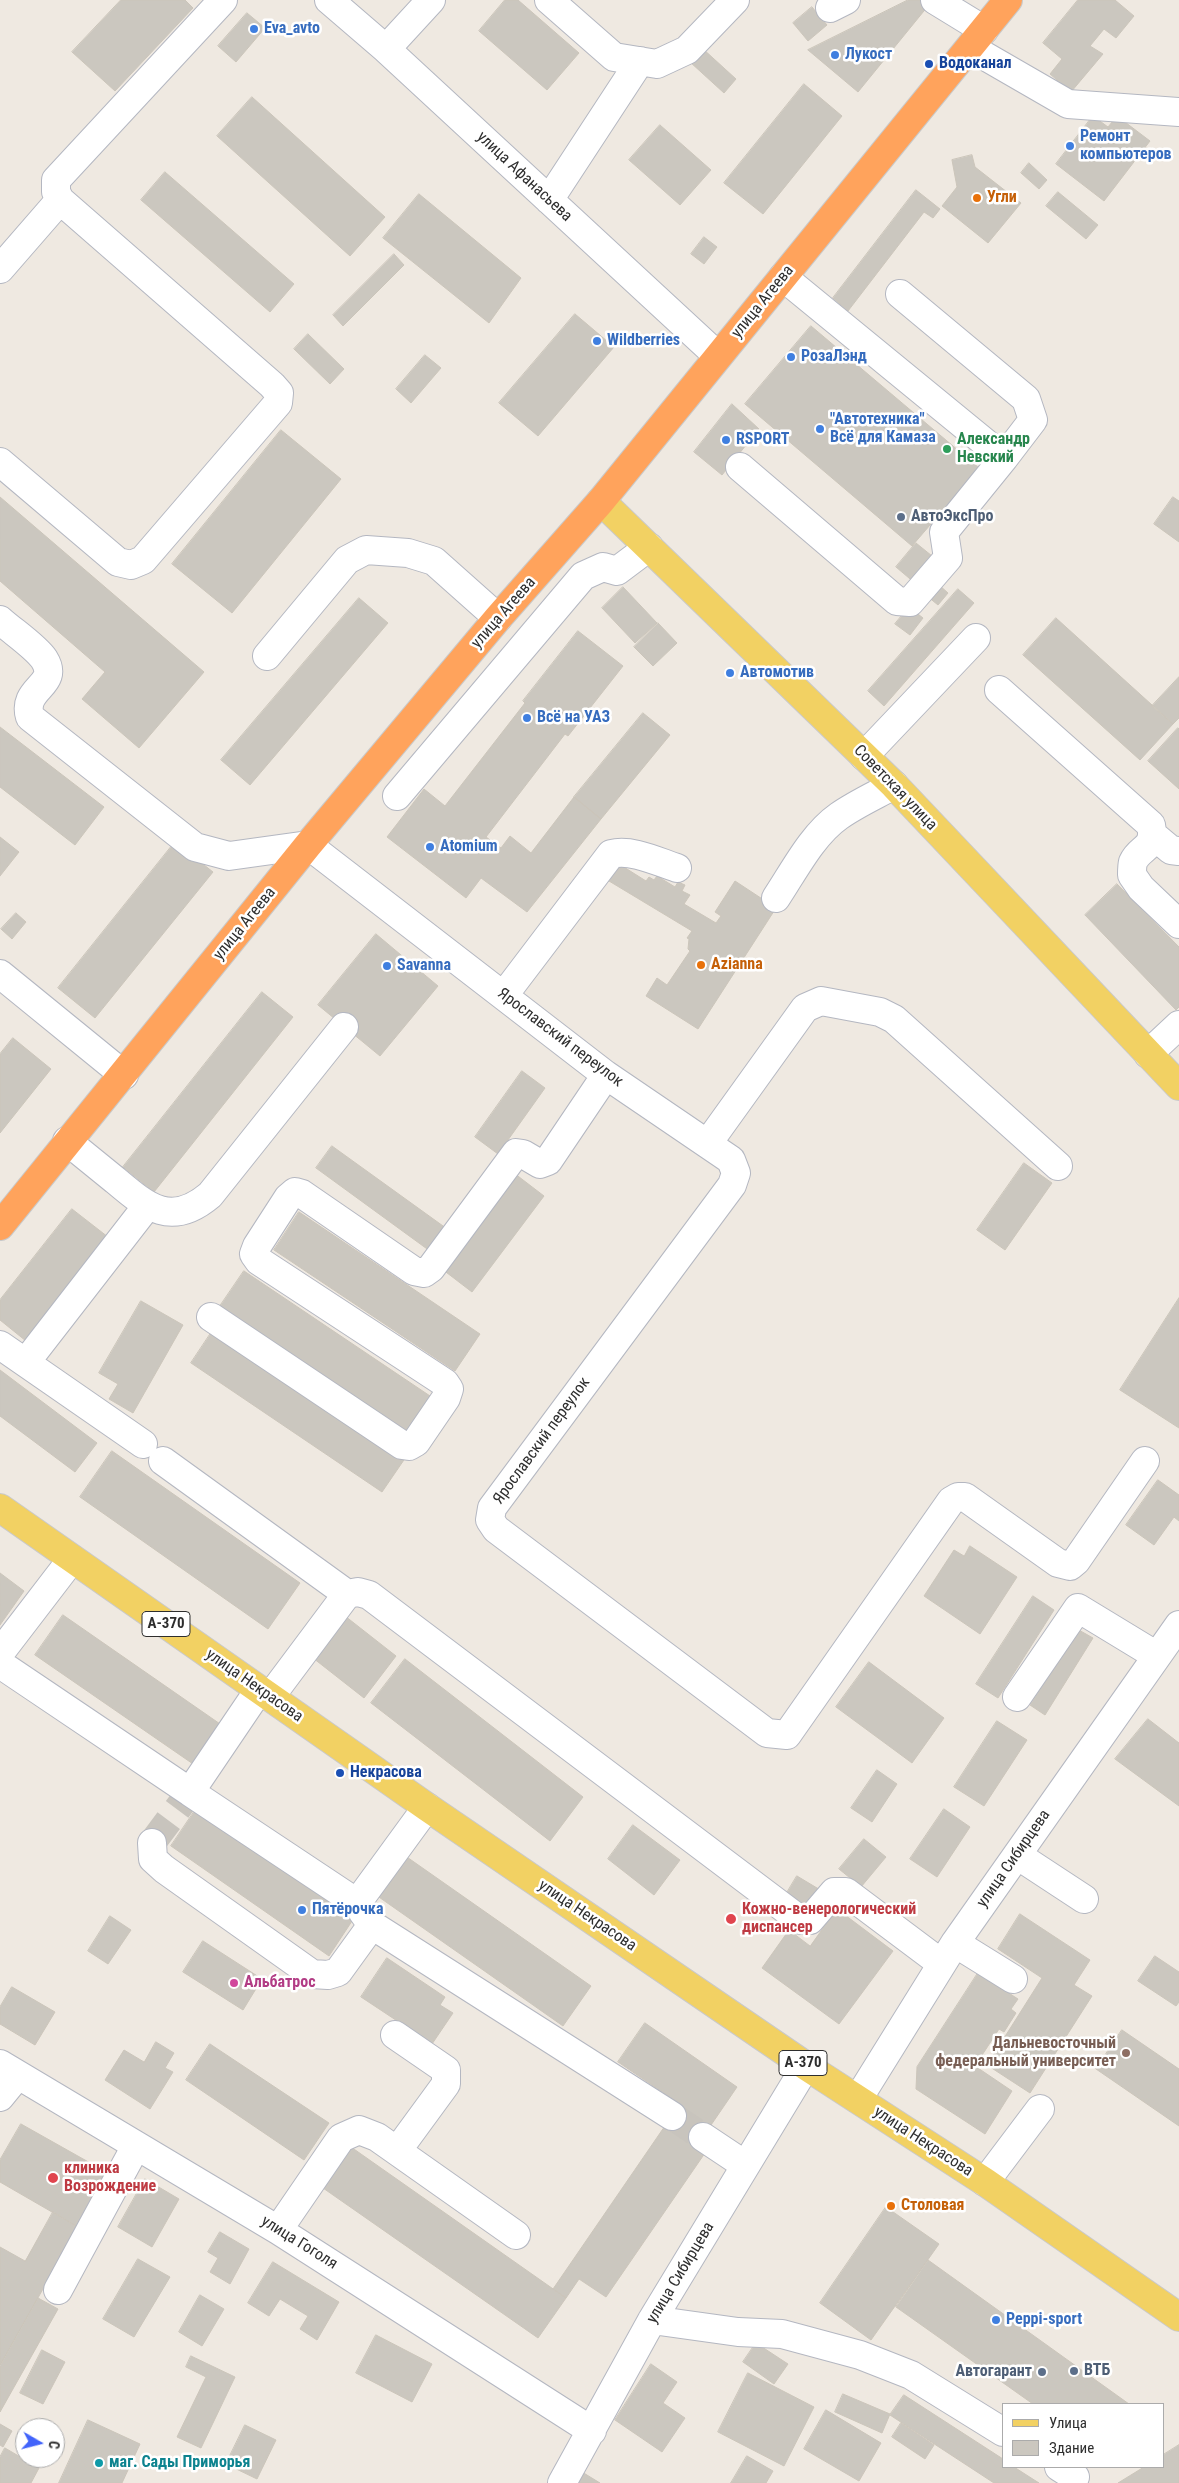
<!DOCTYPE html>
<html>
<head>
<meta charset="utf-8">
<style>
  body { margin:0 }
  #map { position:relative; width:1179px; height:2483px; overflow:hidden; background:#efe9e1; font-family:"Roboto Condensed",sans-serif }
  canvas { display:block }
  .legend { position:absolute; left:1002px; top:2403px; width:162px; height:65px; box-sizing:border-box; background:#fff; border:1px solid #ababab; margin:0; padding:6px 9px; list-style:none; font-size:15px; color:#2e2e2e }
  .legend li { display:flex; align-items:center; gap:10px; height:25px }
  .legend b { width:25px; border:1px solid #ababab }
  .north { position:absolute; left:15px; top:2418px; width:50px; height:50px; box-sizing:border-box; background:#fff; border:1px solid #ababab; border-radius:50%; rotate:98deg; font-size:14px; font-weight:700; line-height:20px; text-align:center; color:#2e2e2e }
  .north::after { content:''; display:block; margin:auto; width:18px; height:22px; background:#4264fb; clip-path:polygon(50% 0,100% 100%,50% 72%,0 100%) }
</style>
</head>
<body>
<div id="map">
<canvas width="1179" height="2483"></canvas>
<ul class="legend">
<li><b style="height:6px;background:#f2d163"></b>Улица</li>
<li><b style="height:14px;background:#cbc7bf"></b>Здание</li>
</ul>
<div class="north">С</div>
</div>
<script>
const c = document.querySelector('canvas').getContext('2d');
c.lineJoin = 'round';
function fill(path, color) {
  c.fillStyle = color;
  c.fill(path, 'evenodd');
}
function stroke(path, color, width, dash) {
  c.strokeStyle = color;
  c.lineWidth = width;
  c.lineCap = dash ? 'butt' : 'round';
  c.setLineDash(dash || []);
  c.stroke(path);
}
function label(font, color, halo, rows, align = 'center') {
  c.font = font + ' "Roboto Condensed",sans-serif';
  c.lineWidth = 5;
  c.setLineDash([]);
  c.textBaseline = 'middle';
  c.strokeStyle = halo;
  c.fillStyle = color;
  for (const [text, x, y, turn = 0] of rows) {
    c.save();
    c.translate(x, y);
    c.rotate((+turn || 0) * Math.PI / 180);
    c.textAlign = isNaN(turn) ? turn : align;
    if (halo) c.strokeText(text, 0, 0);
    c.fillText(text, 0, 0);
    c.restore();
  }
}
const building = new Path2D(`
  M 121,0 L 185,0 L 193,8 L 115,91 L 72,52 Z
  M 505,0 L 518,0 L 579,53 L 547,90 L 479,31 Z
  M 908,0 L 921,0 L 928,6 L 858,92 L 808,50 Z
  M 1078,0 L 1115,0 L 1134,16 L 1116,38 L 1104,29 L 1090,46 L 1103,54 L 1071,92 L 1050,74 L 1062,59 L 1043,43 Z
  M 812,7 L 827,25 L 808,41 L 793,23 Z
  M 247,13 L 265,28 L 236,62 L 218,46 Z
  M 702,48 L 736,79 L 724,93 L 690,62 Z
  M 804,84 L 842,116 L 763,214 L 724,183 Z
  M 252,97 L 385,217 L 350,256 L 217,136 Z
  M 1093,116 L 1108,127 L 1117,116 L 1150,141 L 1104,201 L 1056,164 Z
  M 660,125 L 711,170 L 680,205 L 629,160 Z
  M 972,155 L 975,167 L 1021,203 L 988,243 L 942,206 L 957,187 L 952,160 Z
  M 1029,163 L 1047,180 L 1039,189 L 1021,173 Z
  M 165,172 L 294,284 L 270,312 L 141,200 Z
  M 916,190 L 940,209 L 933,218 L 924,212 L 848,311 L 833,298 Z
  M 1058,192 L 1098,225 L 1086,239 L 1046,206 Z
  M 419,194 L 521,278 L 489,323 L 383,238 Z
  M 704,237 L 717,247 L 704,264 L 691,254 Z
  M 394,254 L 404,265 L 343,326 L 333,315 Z
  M 575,314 L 614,347 L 538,436 L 499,403 Z
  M 811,326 L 979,468 L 912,546 L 745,404 Z
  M 308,334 L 344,369 L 330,384 L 294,349 Z
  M 425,355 L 441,368 L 411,403 L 396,389 Z
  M 732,404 L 759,429 L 722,475 L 694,452 Z
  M 281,430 L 341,479 L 232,613 L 172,564 Z
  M 0,497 L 204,672 L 139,748 L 82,699 L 105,672 L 0,581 Z
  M 1173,497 L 1179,501 L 1179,542 L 1154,524 Z
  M 916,543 L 937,560 L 916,584 L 896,567 Z
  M 938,584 L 948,593 L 938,605 L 927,596 Z
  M 623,587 L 657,623 L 635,643 L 602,608 Z
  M 958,589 L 974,603 L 884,706 L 868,691 Z
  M 359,598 L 388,623 L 250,785 L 221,760 Z
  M 909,607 L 923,618 L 910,635 L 895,624 Z
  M 1056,618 L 1173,724 L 1140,760 L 1023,655 Z
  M 658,623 L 677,643 L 653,666 L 634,647 Z
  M 578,631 L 623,666 L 568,736 L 565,734 L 486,837 L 501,848 L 510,836 L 531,853 L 574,797 L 601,819 L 527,912 L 481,878 L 466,898 L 387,837 L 424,789 L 445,806 L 525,703 L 523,701 Z
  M 1179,677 L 1179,718 L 1173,724 L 1152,706 Z
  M 643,713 L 670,735 L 601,819 L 574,797 Z
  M 0,727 L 104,807 L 75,845 L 0,787 Z
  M 1178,728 L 1179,729 L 1179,789 L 1148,761 Z
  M 0,837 L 19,852 L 0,876 Z
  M 175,842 L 213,872 L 95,1018 L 58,988 Z
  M 619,864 L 646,881 L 649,877 L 654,880 L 657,876 L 675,887 L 678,882 L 685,885 L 682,891 L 690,895 L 684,904 L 716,923 L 721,916 L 715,912 L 735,881 L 776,908 L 698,1029 L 646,996 L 657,978 L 667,985 L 690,951 L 688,949 L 689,939 L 687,938 L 692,931 L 609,881 Z
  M 1117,884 L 1179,947 L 1179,1007 L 1176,1010 L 1085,915 Z
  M 16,913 L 26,922 L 12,939 L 1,929 Z
  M 376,934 L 438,986 L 380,1056 L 318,1005 Z
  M 262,992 L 293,1017 L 154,1192 L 123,1167 Z
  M 13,1038 L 51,1069 L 0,1133 L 0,1054 Z
  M 522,1071 L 545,1088 L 498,1154 L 475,1137 Z
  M 332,1146 L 450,1231 L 434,1254 L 316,1168 Z
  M 1024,1163 L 1052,1183 L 1005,1250 L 977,1230 Z
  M 510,1170 L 544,1196 L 472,1292 L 438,1266 Z
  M 72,1209 L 108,1237 L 26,1341 L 0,1320 L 0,1300 Z
  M 299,1212 L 480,1334 L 455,1371 L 274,1250 Z
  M 244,1271 L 439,1402 L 411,1443 L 216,1312 Z
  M 1179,1298 L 1179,1428 L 1120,1390 Z
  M 141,1301 L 183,1325 L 133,1413 L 109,1399 L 118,1384 L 99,1373 Z
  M 217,1324 L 408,1454 L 382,1492 L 191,1363 Z
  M 0,1370 L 97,1443 L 75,1472 L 0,1416 Z
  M 112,1451 L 300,1583 L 268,1629 L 80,1497 Z
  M 1158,1480 L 1179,1495 L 1179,1521 L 1174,1517 L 1154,1545 L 1126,1525 Z
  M 970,1546 L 1017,1577 L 980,1634 L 924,1596 L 954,1550 L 964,1556 Z
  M 0,1573 L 24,1591 L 0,1625 Z
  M 1033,1596 L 1054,1610 L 998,1698 L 976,1684 Z
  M 63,1615 L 223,1726 L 196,1766 L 35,1655 Z
  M 345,1616 L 396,1656 L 364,1698 L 313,1658 Z
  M 1077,1629 L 1093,1638 L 1045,1715 L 1030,1705 Z
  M 405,1659 L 583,1797 L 550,1841 L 371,1703 Z
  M 869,1662 L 944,1718 L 912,1763 L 836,1707 Z
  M 1148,1719 L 1179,1743 L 1179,1806 L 1115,1759 Z
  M 997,1721 L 1027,1740 L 984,1806 L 954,1787 Z
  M 877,1770 L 897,1784 L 872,1822 L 851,1808 Z
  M 196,1809 L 354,1918 L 329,1956 L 171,1846 Z
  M 944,1809 L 970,1827 L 937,1877 L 910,1859 Z
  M 633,1825 L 680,1860 L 654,1895 L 608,1859 Z
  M 864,1839 L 886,1857 L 861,1887 L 839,1869 Z
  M 404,1855 L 591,1986 L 563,2026 L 376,1895 Z
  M 797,1876 L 822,1891 L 810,1910 L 785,1896 Z
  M 837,1909 L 893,1951 L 839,2024 L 762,1968 L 789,1930 L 810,1946 Z
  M 1020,1914 L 1090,1960 L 1074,1985 L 1092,1996 L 1030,2093 L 987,2065 L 1042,1978 L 998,1949 Z
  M 110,1916 L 131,1930 L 108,1964 L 88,1951 Z
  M 203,1941 L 262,1979 L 243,2010 L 183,1972 Z
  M 1155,1956 L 1179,1972 L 1179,2002 L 1176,2006 L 1138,1981 Z
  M 387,1958 L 445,1997 L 440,2005 L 453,2013 L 432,2044 L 361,1997 Z
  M 978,1973 L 1018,1999 L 1011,2009 L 1016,2013 L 1004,2032 L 999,2029 L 975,2066 L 1012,2091 L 985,2134 L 916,2089 L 917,2067 Z
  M 12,1987 L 55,2012 L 35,2045 L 0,2024 L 0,2007 Z
  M 645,2023 L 737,2087 L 696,2147 L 705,2153 L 606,2297 L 579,2279 L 566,2298 L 553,2289 L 680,2104 L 618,2062 Z
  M 1122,2030 L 1179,2069 L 1179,2126 L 1096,2069 Z
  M 156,2042 L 174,2053 L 165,2068 L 173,2072 L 150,2109 L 105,2080 L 124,2050 L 144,2062 Z
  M 210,2044 L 329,2123 L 304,2160 L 186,2080 Z
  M 21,2124 L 108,2173 L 78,2227 L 0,2182 L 0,2160 Z
  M 351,2147 L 566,2298 L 538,2338 L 323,2188 Z
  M 145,2179 L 179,2199 L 152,2247 L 118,2227 Z
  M 886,2207 L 939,2244 L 871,2340 L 820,2303 Z
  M 53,2212 L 78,2227 L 0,2365 L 0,2247 L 25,2261 Z
  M 220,2232 L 249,2249 L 230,2284 L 210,2272 L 218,2258 L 208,2252 Z
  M 138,2259 L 170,2277 L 134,2337 L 103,2319 Z
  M 928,2260 L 1129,2404 L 1033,2404 L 896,2307 Z
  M 273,2262 L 339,2302 L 317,2340 L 300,2329 L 308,2316 L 280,2299 L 269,2316 L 248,2303 Z
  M 200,2295 L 224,2309 L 202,2346 L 179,2332 Z
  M 38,2298 L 58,2309 L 0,2412 L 0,2366 Z
  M 376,2335 L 432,2364 L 412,2402 L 356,2373 Z
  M 756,2343 L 788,2364 L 774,2384 L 743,2362 Z
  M 42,2350 L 65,2362 L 43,2404 L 20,2393 Z
  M 191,2356 L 235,2377 L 201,2448 L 177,2437 L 206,2377 L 186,2367 Z
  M 651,2364 L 677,2382 L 663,2403 L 685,2418 L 662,2452 L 615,2420 Z
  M 748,2373 L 814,2407 L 784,2466 L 718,2432 Z
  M 843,2394 L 890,2414 L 882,2433 L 835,2412 Z
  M 904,2395 L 1003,2459 L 1003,2467 L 1014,2467 L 1039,2483 L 994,2483 L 890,2415 Z
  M 826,2410 L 881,2443 L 859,2481 L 804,2449 Z
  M 88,2420 L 140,2444 L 122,2483 L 59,2483 Z
  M 901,2423 L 934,2445 L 925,2459 L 892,2437 Z
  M 0,2424 L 12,2431 L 3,2447 L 0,2445 Z
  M 245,2425 L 276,2440 L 257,2479 L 226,2464 Z
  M 1179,2445 L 1179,2483 L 1118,2483 L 1144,2467 L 1163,2467 L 1163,2455 Z
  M 5,2448 L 39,2468 L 31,2483 L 0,2483 L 0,2457 Z
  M 747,2456 L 773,2471 L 766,2483 L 731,2483 Z
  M 582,2472 L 600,2483 L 576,2483 Z`);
fill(building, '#cbc7bf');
stroke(building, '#cbc5ba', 1);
stroke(new Path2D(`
  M 152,1843 L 190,1792
  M 672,2116 L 703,2137`), '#c8c4bd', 28, [28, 14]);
const minor = new Path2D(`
  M 329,0 L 386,49 L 718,356
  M 549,0 L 614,57 L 657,64 L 687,50 L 735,0
  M 935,0 L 984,30
  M 830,8 L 846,0
  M 971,48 L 1068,104 L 1179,112
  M 386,49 L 431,0
  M 549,200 L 640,61
  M 0,269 L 60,200
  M 783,277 L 1004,458 L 1033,420 L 1026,399 L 900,294
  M 0,462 L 118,562 L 131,565 L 143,560 L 278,403 L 279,393 L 272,385 L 60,200 L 56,192 L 56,180 L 223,0
  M 740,467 L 897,601 L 910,602 L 948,558 L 944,532 L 1004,458
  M 0,620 C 12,631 35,646 44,659 C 61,686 21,687 30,717 L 195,847 L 229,856 L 308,845 L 606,1075 L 731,1160 L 736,1173 L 732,1185 L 492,1508 L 490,1520 L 496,1529 L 767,1733 L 787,1735 L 951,1501 L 958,1497 L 965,1497 L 1058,1563 L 1070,1566 L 1076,1561 L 1145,1461
  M 267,656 L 347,560 L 366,550 L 408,553 L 434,561 L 498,618
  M 999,690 L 1151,825 C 1156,850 1140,846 1133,862 C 1132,866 1132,871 1132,875 L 1141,888 L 1179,924
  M 864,756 L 976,638
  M 397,796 L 583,576 L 603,567 L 617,571 L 649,547
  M 1153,835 L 1171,850 L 1179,851
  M 776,898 C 794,871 812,835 839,816 C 856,804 876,795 894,785
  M 0,974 L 124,1075
  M 504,995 L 611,854 C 632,849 656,861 677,868
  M 1148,1054 L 1179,1025
  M 67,1141 C 83,1154 99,1167 115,1180 C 147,1207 171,1228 210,1195 L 344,1027
  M 708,1143 L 805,1008 L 821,1001 L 880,1012 L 894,1019 L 1058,1166
  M 211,1317 L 402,1445 L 409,1446 L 416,1442 L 446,1398 L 449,1389 L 445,1383 L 259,1261 L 254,1254 L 257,1246 L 288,1198 L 295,1192 L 302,1194 L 414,1271 L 424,1273 L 431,1268 L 516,1153 L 523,1154 L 540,1164 L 548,1161 L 606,1075
  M 0,1345 L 143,1444
  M 26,1362 L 147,1206
  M 163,1461 L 347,1594
  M 0,1653 L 72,1559
  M 0,1664 L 190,1792
  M 259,1690 L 190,1792 L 357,1903 L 427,1807
  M 270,1697 L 347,1594 L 358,1592 L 369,1595 L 800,1920 L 810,1920 L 834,1892 L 846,1892 L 942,1964
  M 1017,1697 L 1078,1608 L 1157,1656
  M 152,1843 L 153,1859 L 164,1869 L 312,1974 L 328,1975 L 338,1972 L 372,1925 L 362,1911
  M 1017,1855 L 1084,1899
  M 372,1925 L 672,2116
  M 955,1943 L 1013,1979
  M 395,2035 L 446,2070 L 446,2084 L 397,2151
  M 0,2064 L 278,2230 L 592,2431
  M 0,2097 L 18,2075
  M 858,2099 L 955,1943 L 1179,1625
  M 703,2137 L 745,2165
  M 985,2182 L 1040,2109
  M 278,2230 L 341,2138 L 359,2130 L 377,2137 L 516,2235
  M 58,2290 L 136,2146
  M 652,2320 L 738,2332 L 782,2334 L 860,2355 L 911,2375 L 1003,2432
  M 1059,2467 L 1075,2477
  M 562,2483 L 652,2320 L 806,2066`);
const major = new Path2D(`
  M 601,501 L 894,785 L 1179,1086
  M 0,1508 L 427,1807 L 806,2066 L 985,2182 L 1179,2317`);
const highway = new Path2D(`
  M 0,1226 L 308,845 L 498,618 L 601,501 L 1008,0`);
stroke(minor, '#b4b7c1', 30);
stroke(major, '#c9c9c9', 30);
stroke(highway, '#c9c9c9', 30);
stroke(minor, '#fff', 28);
stroke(major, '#f2d163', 28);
stroke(highway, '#ffa35c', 28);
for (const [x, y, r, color] of [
  [254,29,5,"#3f7fe0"],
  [835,55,5,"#3f7fe0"],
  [929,64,5,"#1a4fb4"],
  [1070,146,5,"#3f7fe0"],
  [977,198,5,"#e8710a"],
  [597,341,5,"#3f7fe0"],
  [791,357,5,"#3f7fe0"],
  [820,429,5,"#3f7fe0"],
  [726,440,5,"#3f7fe0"],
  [947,449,5,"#2e9e5b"],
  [901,517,5,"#5c6f8a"],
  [730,673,5,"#3f7fe0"],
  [527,718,5,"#3f7fe0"],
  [430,847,5,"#3f7fe0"],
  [701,965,5,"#e8710a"],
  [387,966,5,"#3f7fe0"],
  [340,1773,5,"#1a4fb4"],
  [302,1910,5,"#3f7fe0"],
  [731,1919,6,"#e0444e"],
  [234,1983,5,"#d1479c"],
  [1126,2053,5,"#8d6e63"],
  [53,2178,6,"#e0444e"],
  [891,2206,5,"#e8710a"],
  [996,2320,5,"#3f7fe0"],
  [1074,2371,5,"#5c6f8a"],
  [1042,2372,5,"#5c6f8a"],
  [99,2463,5,"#0f9aa8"]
]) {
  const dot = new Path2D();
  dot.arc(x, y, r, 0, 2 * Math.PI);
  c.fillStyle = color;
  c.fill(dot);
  stroke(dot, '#fff', 2);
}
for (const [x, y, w] of [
  [166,1624,48],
  [803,2063,48]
]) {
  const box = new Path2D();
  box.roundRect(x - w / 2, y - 12.5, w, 25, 4);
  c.fillStyle = '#fff';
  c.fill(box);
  stroke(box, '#2e2e2e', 1);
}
label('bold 15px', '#2e2e2e', null, [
  ["А-370",166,1624],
  ["А-370",803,2063]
]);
label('bold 16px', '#366cbe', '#fff', [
  ["Eva_avto",264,29],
  ["Лукост",845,55],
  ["Ремонт",1080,137],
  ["компьютеров",1080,155],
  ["Wildberries",607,341],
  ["РозаЛэнд",801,357],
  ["\"Автотехника\"",830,420],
  ["Всё для Камаза",830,438],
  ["RSPORT",736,440],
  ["Автомотив",740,673],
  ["Всё на УАЗ",537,718],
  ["Atomium",440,847],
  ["Savanna",397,966],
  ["Пятёрочка",312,1910],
  ["Peppi-sport",1006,2320]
], 'left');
label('bold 16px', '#164399', '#fff', [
  ["Водоканал",939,64],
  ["Некрасова",350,1773]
], 'left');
label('16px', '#2e2e2e', '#fff', [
  ["улица Афанасьева",524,177,43],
  ["улица Агеева",763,302,-51],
  ["улица Агеева",504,613,-49],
  ["Советская улица",895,788,46],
  ["улица Агеева",245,924,-51],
  ["Ярославский переулок",560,1038,37],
  ["Ярославский переулок",542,1441,-54],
  ["улица Некрасова",254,1686,35],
  ["улица Сибирцева",1014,1859,-55],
  ["улица Некрасова",587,1916,34],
  ["улица Некрасова",923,2142,33],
  ["улица Гоголя",299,2243,32],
  ["улица Сибирцева",681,2273,-59]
]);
label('bold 16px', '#c56008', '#fff', [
  ["Угли",987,198],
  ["Azianna",711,965],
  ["Столовая",901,2206]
], 'left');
label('bold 16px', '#27864d', '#fff', [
  ["Александр",957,440],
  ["Невский",957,458]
], 'left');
label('bold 16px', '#4e5e75', '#fff', [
  ["АвтоЭксПро",911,517],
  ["ВТБ",1084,2371],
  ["Автогарант",1032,2372,"right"]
], 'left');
label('bold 16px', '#be3a42', '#fff', [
  ["Кожно-венерологический",742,1910],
  ["диспансер",742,1928],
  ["клиника",64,2169],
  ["Возрождение",64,2187]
], 'left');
label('bold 16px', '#b23c85', '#fff', [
  ["Альбатрос",244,1983]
], 'left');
label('bold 16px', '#785e54', '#fff', [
  ["Дальневосточный",1116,2044],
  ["федеральный университет",1116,2062]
], 'right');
label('bold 16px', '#0d838f', '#fff', [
  ["маг. Сады Приморья",109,2463]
], 'left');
</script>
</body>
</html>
